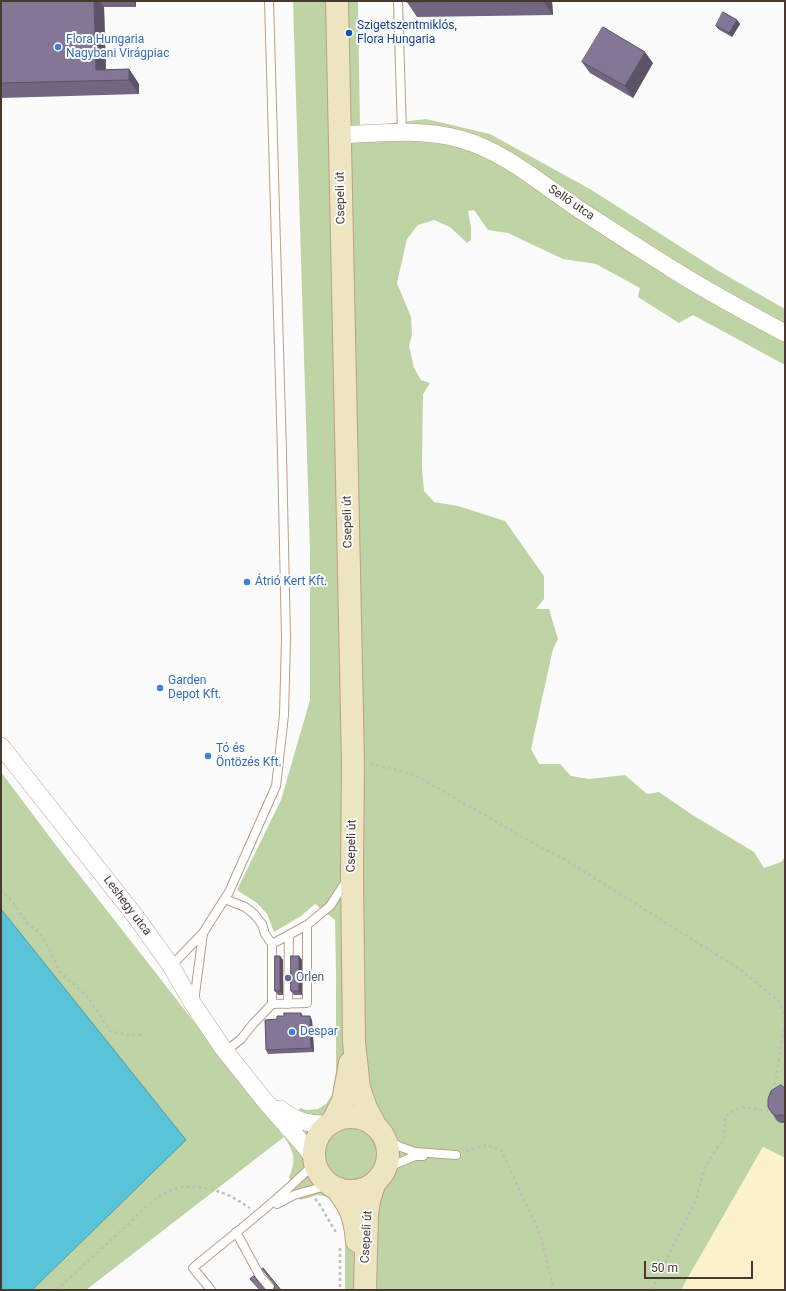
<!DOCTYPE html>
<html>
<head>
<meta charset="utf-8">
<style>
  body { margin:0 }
  #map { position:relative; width:786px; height:1291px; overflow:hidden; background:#fbfbfb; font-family:Roboto,sans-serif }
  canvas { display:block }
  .frame { position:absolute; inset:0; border:2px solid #463a30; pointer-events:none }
  .scale { position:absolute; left:644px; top:1261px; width:109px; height:18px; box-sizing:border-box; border:2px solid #463a30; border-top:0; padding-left:5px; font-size:12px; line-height:14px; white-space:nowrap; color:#463a30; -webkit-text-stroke:3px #fbfbfb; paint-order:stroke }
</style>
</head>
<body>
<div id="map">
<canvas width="786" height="1291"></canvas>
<div class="frame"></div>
<div class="scale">50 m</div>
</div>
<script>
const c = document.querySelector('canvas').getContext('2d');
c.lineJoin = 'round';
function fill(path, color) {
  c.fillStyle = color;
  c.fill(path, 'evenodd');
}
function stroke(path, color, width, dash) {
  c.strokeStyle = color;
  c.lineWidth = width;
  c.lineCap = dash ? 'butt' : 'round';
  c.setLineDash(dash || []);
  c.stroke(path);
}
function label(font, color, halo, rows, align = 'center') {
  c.font = font + ' Roboto,sans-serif';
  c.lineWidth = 4;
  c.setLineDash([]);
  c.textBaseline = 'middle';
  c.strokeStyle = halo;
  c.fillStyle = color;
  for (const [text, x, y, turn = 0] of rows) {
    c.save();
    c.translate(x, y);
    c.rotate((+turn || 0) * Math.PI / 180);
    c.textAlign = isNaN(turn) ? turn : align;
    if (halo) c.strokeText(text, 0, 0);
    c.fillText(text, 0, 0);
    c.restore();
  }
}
fill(new Path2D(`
  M 293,1 L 358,1 L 360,127 L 426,119 L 490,134 L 590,189 L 717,270 L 785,309 L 785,365 L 693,315 L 679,323 L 638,297 L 640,288 L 596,264 L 563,259 L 508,233 L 488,230 L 474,210 L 468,211 L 471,227 L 471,240 L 467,243 L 450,227 L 434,220 L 418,225 L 407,239 L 397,283 L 411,317 L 412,335 L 409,346 L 414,368 L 421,380 L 430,383 L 423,394 L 422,467 L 424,491 L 434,502 L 458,506 L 505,521 L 544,576 L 544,599 L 536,609 L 549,609 L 558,639 L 553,649 L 531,749 L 539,764 L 560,764 L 571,776 L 589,779 L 625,775 L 647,794 L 659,792 L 691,814 L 754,852 L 764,868 L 781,862 L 785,857 L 785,1158 L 763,1147 L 681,1290 L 345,1290 L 345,1235 L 340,1212 L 328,1197 L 318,1195 L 300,1200 L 289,1178 C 296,1159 295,1154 284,1137 L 86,1290 L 1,1290 L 1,772 L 55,844 L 284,1137 L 300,1108 L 307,1110 L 318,1109 L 326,1104 L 332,1095 L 336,1074 L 336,973 L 335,920 L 315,904 L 301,916 L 274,932 L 267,914 L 257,903 L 237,890 L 281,800 L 310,700 L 310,551 Z`), '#bfd4a5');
fill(new Path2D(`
  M 763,1147 L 785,1158 L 785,1290 L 681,1290 Z`), '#fbf1cb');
const water = new Path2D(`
  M 1,909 L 186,1140 L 32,1290 L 1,1290 Z`);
fill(water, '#59c3d8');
stroke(water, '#539aa6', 1);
const lane = new Path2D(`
  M 398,1 L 402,132
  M 225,899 L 245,907 L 254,914 L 262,924 L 265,934 L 272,944 L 272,1004 L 253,1024 L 241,1039 L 226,1051
  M 272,944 L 307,925 L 330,906 L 347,880
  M 171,966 L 203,933 L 229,892 L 276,786 L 284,715 L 286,639 L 282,453 L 269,1
  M 194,1002 L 203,933
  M 272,1004 L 307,1003 L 307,925
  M 288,1004 L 289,935
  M 384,1136 L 398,1146 L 415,1152 L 456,1155
  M 386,1168 L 415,1156 L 423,1156
  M 277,1204 L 294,1195 L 329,1185
  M 236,1232 L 260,1276 L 272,1290
  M 211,1290 L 193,1268 C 234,1234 277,1201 315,1163`);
const street = new Path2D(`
  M 340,135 C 380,133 421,128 460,139 C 504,151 540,183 577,208 C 608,228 638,248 669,267 C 706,291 746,312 785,333
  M 1,746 L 136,917 L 171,966 L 193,1004 L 222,1047 L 265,1101 L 303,1144 L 314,1158
  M 280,1109 C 295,1121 310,1125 329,1124`);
const secondary = new Path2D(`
  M 337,1 L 353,763 L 352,873 L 354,1042 L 359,1088 L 366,1108 L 375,1125
  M314 1154a37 37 0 1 1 74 0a37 37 0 1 1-74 0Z
  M 333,1121 L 343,1101 L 350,1063
  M 337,1189 C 351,1208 355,1217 357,1241
  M 365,1290 L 367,1214 L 369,1201 L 374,1184`);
stroke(lane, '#bc9f86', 10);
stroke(street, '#bc9f86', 18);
stroke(secondary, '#bc9f86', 24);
stroke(new Path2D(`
  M 370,764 L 398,770 L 415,775 L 542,848 L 564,859 L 738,968 L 768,992 L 779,1002 L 785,1016 L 784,1027 L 774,1091
  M 1,889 L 14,904 L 27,923 L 40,933 L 50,951 L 60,972 L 88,997 L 110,1031 L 127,1035 L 143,1035
  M 466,1151 L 487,1145 L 501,1150 L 540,1234 L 554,1290
  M 315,1199 L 318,1202 L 337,1234
  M 340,1248 L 340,1290
  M 57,1290 C 78,1269 101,1250 122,1230 C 138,1216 157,1192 178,1188 C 194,1184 220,1190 234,1198 C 240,1201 244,1205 250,1208
  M 652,1290 L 697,1197 L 705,1167 L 724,1137 L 725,1116 L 741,1107 L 770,1111 L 771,1107`), '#c1bdb9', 2.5, [3, 3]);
stroke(lane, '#fff', 8);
stroke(street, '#fff', 17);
stroke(secondary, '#ede4c0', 22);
fill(new Path2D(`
  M 1,1 L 136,1 L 136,7 L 104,7 L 106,70 L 129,69 L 139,84 L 139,94 L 1,98 Z
  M 407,1 L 552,1 L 553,15 L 417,17 L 407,2 Z
  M 737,20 L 740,24 L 732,37 L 718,29 L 716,26 Z
  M 582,62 L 653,63 L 633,98 L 590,73 Z
  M 280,956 L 283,960 L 283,995 L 278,995 L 275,991 Z
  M 299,956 L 302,960 L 302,995 L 294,995 L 291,991 Z
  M 301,1013 L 303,1016 L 312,1020 L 314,1052 L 268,1054 L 266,1050 L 277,1019 L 284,1016 Z
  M 785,1088 L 785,1123 L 781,1123 L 777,1121 L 772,1113 Z`), '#726681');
fill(new Path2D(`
  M 94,1 L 100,1 L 104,7 L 106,80 L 96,70 Z
  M 133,1 L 136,1 L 136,7 Z
  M 543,1 L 552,1 L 553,15 Z
  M 737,20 L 740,24 L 732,37 L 729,33 Z
  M 645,52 L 653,63 L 633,98 L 625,86 Z
  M 129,69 L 139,84 L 139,94 L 129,80 Z
  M 280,956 L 283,960 L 283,995 L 280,991 Z
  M 299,956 L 302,960 L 302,995 L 299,991 Z
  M 310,1016 L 312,1020 L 314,1052 L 311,1048 Z`), '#5c5369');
const building = new Path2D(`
  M 1,1 L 94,1 L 96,70 L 129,69 L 129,80 L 1,83 Z
  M 407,1 L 489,1 L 407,2 Z
  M 723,12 L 737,20 L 729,33 L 716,26 Z
  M 603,27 L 645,52 L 625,86 L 582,62 Z
  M 275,956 L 280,956 L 280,991 L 275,991 Z
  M 291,956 L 299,956 L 299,991 L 291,991 Z
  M 284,1013 L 301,1013 L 301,1016 L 310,1016 L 311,1048 L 266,1050 L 265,1020 L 277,1019 L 277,1016 L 284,1016 Z
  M 781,1085 L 785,1088 L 785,1116 L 781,1115 L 776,1116 L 772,1113 L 768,1107 L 768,1099 L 771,1091 Z
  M 263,1268 L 281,1290 L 273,1290 L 274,1288 L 275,1285 L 262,1269 Z
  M 254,1276 L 265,1290 L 260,1290 L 250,1279 Z`);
fill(building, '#847796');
stroke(building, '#5c5369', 1);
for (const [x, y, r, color] of [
  [349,33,4,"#1a4fb4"],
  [58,47,4,"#3f7fe0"],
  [247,582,4,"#3f7fe0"],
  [160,688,4,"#3f7fe0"],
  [208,756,4,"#3f7fe0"],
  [288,978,4,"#5c6f8a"],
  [292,1032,4,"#3f7fe0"]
]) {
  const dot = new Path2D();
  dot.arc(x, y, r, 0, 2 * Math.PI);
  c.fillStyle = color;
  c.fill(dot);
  stroke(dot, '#fbfbfb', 1.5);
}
label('12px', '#164399', '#fbfbfb', [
  ["Szigetszentmiklós,",357,26],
  ["Flora Hungaria",357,40]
], 'left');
label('12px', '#366cbe', '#fbfbfb', [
  ["Flora Hungaria",66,40],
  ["Nagybani Virágpiac",66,54],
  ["Átrió Kert Kft.",255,582],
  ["Garden",168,681],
  ["Depot Kft.",168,695],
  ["Tó és",216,749],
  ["Öntözés Kft.",216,763],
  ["Despar",300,1032]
], 'left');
label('12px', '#463a30', '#fbfbfb', [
  ["Csepeli út",341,198,-91],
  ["Sellő utca",571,203,34],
  ["Csepeli út",348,522,-91],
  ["Csepeli út",352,846,-89],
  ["Leshegy utca",127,906,53],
  ["Csepeli út",367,1237,-87]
]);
label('12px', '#4e5e75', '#fbfbfb', [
  ["Orlen",296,978]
], 'left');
</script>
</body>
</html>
